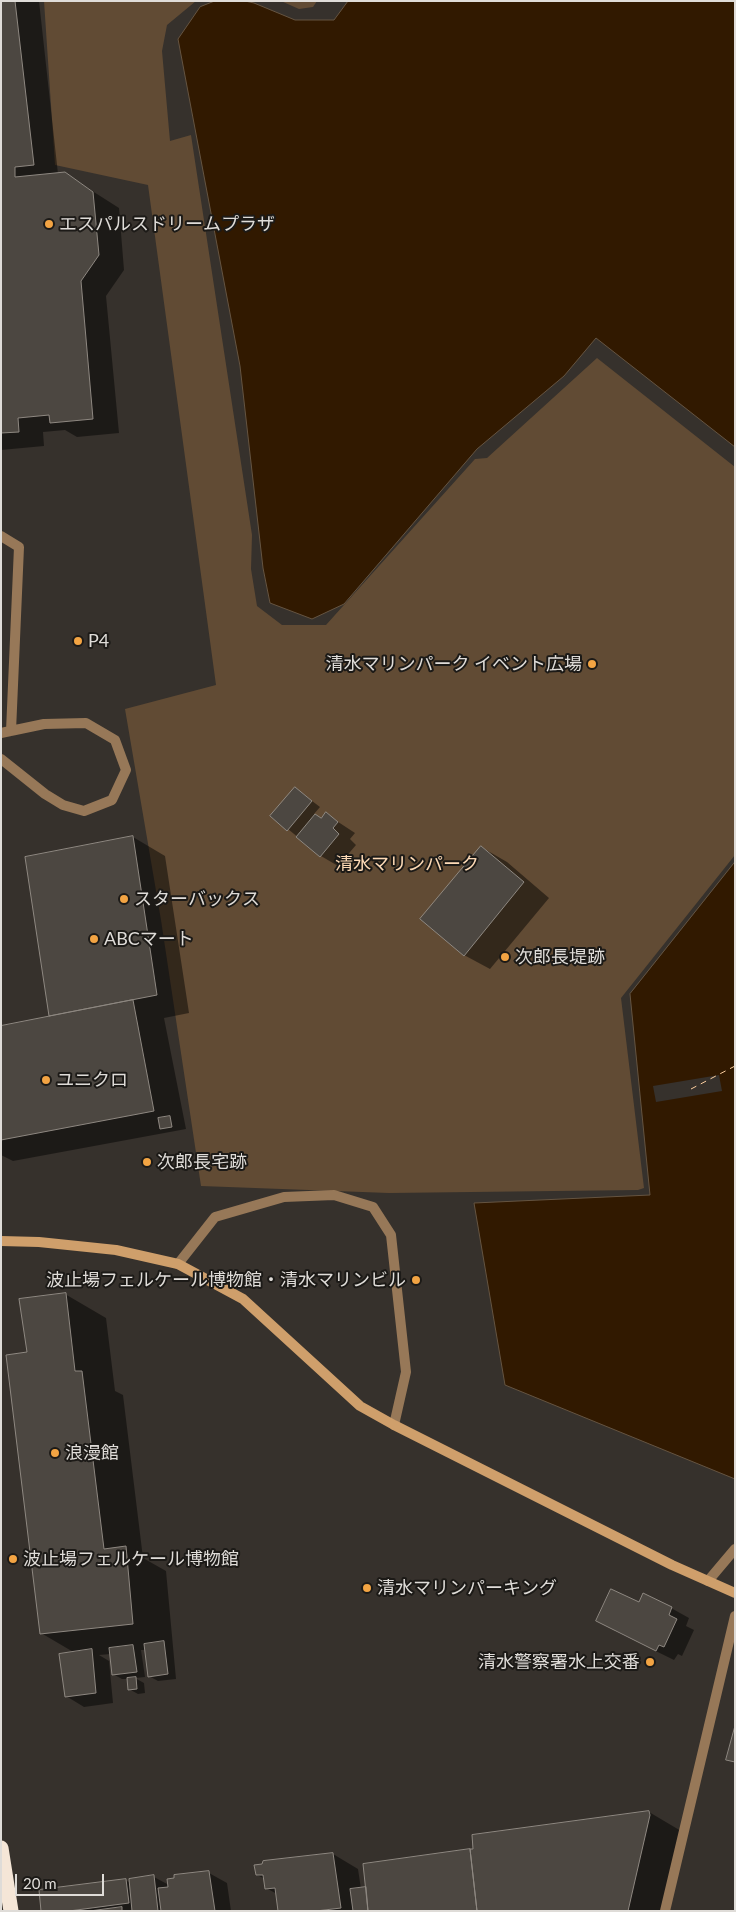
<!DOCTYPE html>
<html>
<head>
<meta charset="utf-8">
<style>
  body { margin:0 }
  #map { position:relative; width:736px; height:1912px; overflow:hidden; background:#36312c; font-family:Lato,sans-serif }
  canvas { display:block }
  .frame { position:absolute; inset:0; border:2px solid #dfdcd8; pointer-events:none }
  .scale { position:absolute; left:15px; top:1874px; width:89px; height:22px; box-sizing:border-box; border:2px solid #dfdcd8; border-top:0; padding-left:6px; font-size:15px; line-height:18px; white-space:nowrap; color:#dfdcd8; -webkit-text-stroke:4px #1c1a17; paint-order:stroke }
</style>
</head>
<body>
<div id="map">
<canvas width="736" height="1912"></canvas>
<div class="frame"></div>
<div class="scale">20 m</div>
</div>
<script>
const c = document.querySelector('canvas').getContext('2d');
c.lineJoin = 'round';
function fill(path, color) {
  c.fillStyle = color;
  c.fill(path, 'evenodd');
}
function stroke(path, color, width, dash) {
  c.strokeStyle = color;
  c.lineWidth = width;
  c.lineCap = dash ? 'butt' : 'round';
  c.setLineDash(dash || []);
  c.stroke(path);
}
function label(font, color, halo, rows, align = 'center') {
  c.font = font + ' Lato,"Noto Sans JP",sans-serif';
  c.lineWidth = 4;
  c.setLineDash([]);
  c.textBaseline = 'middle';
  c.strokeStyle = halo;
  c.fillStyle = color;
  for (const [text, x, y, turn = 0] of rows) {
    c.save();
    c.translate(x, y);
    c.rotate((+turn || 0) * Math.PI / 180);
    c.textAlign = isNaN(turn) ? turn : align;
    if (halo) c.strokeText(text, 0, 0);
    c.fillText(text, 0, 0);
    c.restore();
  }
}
fill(new Path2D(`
  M 44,1 L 196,1 L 167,25 L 162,51 L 170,141 L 191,135 L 252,535 L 251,569 L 257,606 L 282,625 L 326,625 L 475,459 L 487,458 L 597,358 L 735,467 L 735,855 L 621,998 L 644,1188 L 638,1190 L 389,1193 L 201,1186 L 161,920 L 125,709 L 216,685 L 148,185 L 55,165 Z
  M 281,1 L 317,1 L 313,7 L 299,9 Z`), '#614b34');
const water = new Path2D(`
  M 215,1 L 245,1 L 254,3 L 295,20 L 334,20 L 348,1 L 735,1 L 735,447 L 596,338 L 564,376 L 477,449 L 344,604 L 312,619 L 270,603 L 263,568 L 240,366 L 178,39 L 200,7 Z
  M 735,862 L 735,1479 L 505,1385 L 474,1203 L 650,1195 L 630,994 Z`);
fill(water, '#311900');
stroke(water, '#655441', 1);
fill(new Path2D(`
  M 719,1075 L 722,1091 L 656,1102 L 653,1086 Z`), '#36312c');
fill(new Path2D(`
  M 1,1 L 39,1 L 58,174 L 64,173 L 119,208 L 124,270 L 106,296 L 119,433 L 77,437 L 65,430 L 43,432 L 44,446 L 1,450 Z
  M 295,788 L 320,807 L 314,814 L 322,819 L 326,814 L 355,833 L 350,839 L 356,845 L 338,866 L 321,856 L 272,816 Z
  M 133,837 L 165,856 L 189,1013 L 164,1018 L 186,1129 L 13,1161 L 1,1155 L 1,1027 L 51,1017 L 27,858 Z
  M 481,847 L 507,862 L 549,898 L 490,969 L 464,955 Z
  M 65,1294 L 106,1318 L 115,1391 L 123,1395 L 143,1558 L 166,1571 L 176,1679 L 158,1681 L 149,1676 L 146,1650 L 141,1650 L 145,1677 L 135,1678 L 144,1683 L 145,1693 L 138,1694 L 129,1689 L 128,1679 L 122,1679 L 113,1674 L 111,1654 L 99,1655 L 109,1661 L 113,1703 L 84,1707 L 66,1696 L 75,1653 L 41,1633 L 29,1353 Z
  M 671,1608 L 689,1618 L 686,1626 L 694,1630 L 682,1656 L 678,1654 L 674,1660 L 615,1631 Z
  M 649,1812 L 681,1831 L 664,1911 L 280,1911 L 277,1894 L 266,1888 L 265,1879 L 257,1875 L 333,1854 L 358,1869 L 361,1889 L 475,1850 Z
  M 209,1873 L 227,1883 L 231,1911 L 43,1911 L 125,1880 L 131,1883 L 154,1877 L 169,1885 Z`), '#0007');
stroke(new Path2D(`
  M 691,1089 L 735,1066`), '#fcce9e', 1, [6, 5]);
const building = new Path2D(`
  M 1,1 L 15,1 L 34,165 L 15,167 L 15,177 L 65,172 L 93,192 L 99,255 L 81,281 L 93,419 L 50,423 L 49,415 L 18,418 L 19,432 L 1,433 Z
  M 295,787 L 312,801 L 287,831 L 270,816 Z
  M 326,812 L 338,822 L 333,828 L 339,834 L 320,857 L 296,837 L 315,814 L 321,818 Z
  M 133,836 L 157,995 L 49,1016 L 25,857 Z
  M 481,846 L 524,882 L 464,956 L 420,919 Z
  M 133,1000 L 154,1111 L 1,1140 L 1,1026 Z
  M 170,1116 L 172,1127 L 160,1129 L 158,1118 Z
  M 66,1293 L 75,1371 L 82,1371 L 104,1549 L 126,1546 L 133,1624 L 40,1634 L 6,1355 L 27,1352 L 19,1299 Z
  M 611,1589 L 639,1602 L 643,1593 L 672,1607 L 669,1615 L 677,1619 L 664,1647 L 659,1645 L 656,1651 L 596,1621 Z
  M 164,1641 L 168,1674 L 148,1677 L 144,1644 Z
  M 133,1645 L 137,1672 L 112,1675 L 109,1648 Z
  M 92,1649 L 96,1693 L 65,1697 L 59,1654 Z
  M 136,1677 L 137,1689 L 128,1690 L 127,1678 Z
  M 735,1726 L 735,1762 L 726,1760 Z
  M 649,1811 L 650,1815 L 628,1911 L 477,1911 L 470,1849 L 473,1849 L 472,1835 Z
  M 470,1849 L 477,1911 L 368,1911 L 363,1864 Z
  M 333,1853 L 341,1908 L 316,1911 L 278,1911 L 275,1888 L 265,1889 L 263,1875 L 256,1875 L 254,1865 L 262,1864 L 263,1861 Z
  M 209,1871 L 215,1911 L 161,1911 L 158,1888 L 168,1887 L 167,1879 L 174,1878 L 174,1875 Z
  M 154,1875 L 158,1911 L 132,1911 L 129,1879 Z
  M 126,1879 L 129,1903 L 69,1911 L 41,1911 L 39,1890 Z
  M 366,1887 L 368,1911 L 353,1911 L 350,1889 Z
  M 122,1907 L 122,1911 L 90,1911 Z`);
fill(building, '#4c4741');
stroke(building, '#8e8881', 1);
stroke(new Path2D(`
  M 1,536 L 19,547 L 11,731
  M 1,733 L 44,724 L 86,723 L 115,740 L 126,770 L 112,800 L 84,811 L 63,805 L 45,794 L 1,759`), '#977858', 10);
stroke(new Path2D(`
  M 178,1264 L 215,1217 L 284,1197 L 334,1195 L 373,1207 L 391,1235 L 406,1372 L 394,1425
  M 708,1581 L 735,1549
  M 665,1911 L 735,1616`), '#977858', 10);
stroke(new Path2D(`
  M 1,1241 L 39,1242 L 116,1250 L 178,1264 L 243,1299 L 360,1406 L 394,1425 L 672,1565 L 735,1593`), '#cf9f6b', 10);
stroke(new Path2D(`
  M 1,1848 L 11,1911`), '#f5e6d7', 15);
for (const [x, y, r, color] of [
  [49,224,5,"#f3a443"],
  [78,641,5,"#f3a443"],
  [592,664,5,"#f3a443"],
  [124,899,5,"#f3a443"],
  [94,939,5,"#f3a443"],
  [505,957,5,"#f3a443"],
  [46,1080,5,"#f3a443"],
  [147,1162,5,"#f3a443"],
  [416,1280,5,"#f3a443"],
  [55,1453,5,"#f3a443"],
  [13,1559,5,"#f3a443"],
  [367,1588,5,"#f3a443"],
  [650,1662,5,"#f3a443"]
]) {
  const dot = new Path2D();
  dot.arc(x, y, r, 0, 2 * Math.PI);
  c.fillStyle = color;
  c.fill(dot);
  stroke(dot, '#1c1a17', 2);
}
label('18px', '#dfdcd8', '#1c1a17', [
  ["エスパルスドリームプラザ",59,224],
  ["P4",88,641],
  ["清水マリンパーク イベント広場",582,664,"right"],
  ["スターバックス",134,899],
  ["ABCマート",104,939],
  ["次郎長堤跡",515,957],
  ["ユニクロ",56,1080],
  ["次郎長宅跡",157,1162],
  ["波止場フェルケール博物館・清水マリンビル",406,1280,"right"],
  ["浪漫館",65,1453],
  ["波止場フェルケール博物館",23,1559],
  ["清水マリンパーキング",377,1588],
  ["清水警察署水上交番",640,1662,"right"]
], 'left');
label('18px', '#fddab6', '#1c1a17', [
  ["清水マリンパーク",407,864]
]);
</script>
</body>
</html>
